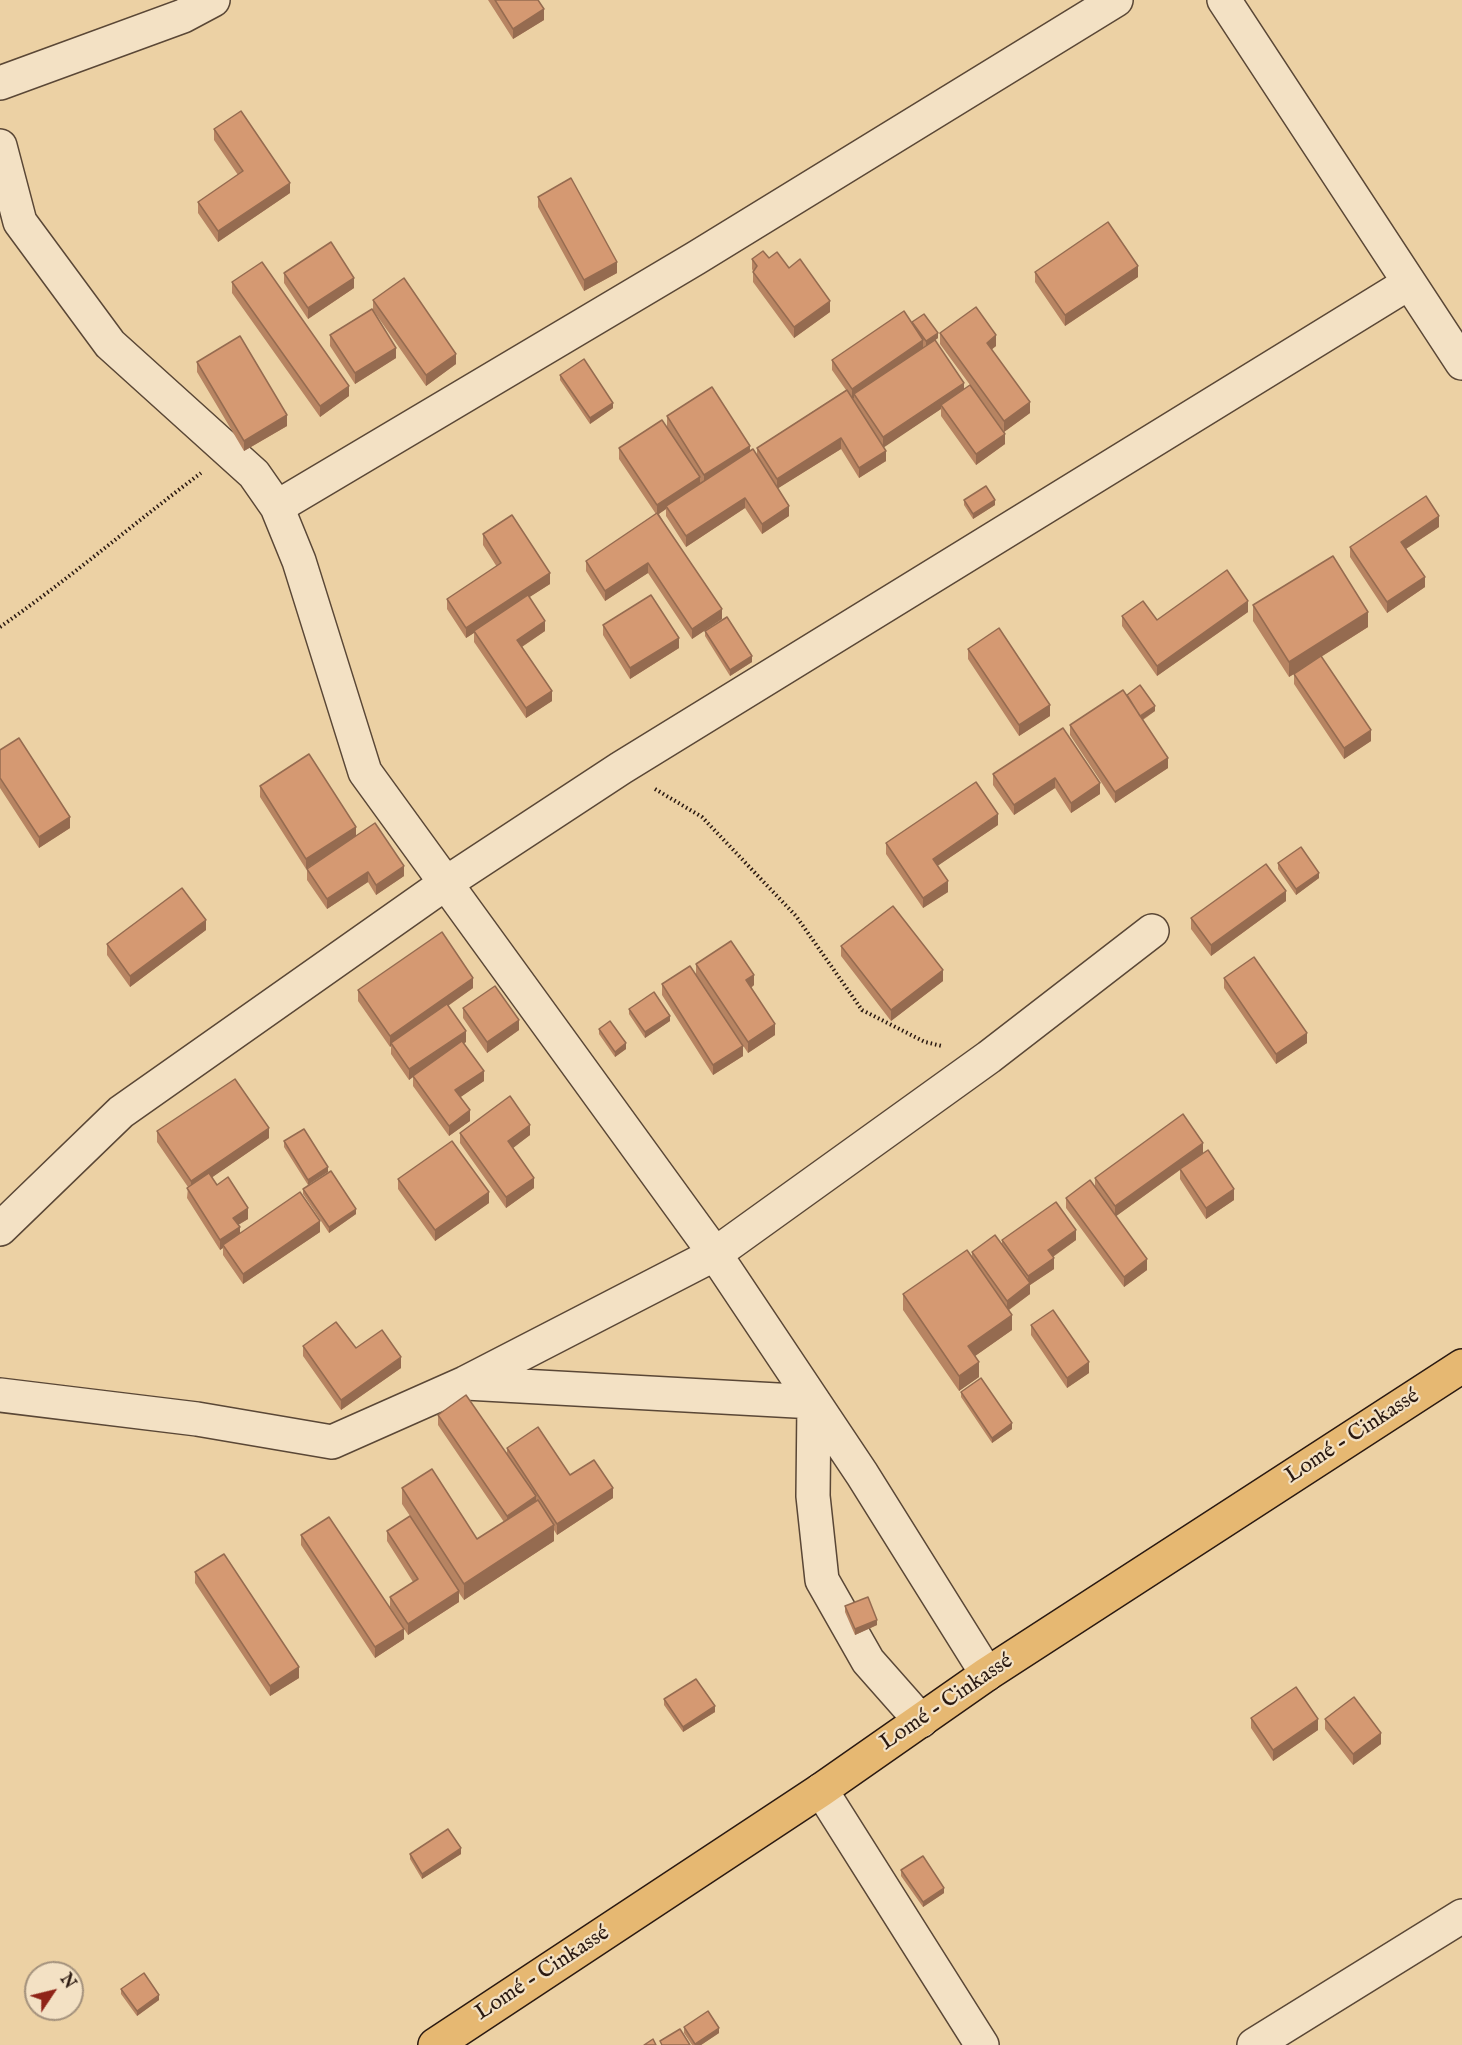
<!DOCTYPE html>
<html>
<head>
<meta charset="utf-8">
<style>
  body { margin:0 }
  #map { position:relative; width:1462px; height:2045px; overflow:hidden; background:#ecd1a4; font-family:"IM FELL English",serif }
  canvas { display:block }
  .north { position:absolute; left:24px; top:1961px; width:60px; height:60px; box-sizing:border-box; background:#f3e1c4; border:2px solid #a3917c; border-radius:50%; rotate:55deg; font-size:16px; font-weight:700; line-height:24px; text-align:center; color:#2a1911 }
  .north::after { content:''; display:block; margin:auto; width:21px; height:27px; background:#8f2418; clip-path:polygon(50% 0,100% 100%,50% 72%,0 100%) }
</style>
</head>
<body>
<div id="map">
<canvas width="1462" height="2045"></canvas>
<div class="north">N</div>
</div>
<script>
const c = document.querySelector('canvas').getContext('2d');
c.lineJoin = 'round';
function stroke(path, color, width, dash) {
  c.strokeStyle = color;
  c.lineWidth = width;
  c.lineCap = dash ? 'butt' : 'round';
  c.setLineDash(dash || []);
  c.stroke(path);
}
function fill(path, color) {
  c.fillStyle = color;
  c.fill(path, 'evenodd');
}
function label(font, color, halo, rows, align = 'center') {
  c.font = font + ' "IM FELL English",serif';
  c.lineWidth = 4.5;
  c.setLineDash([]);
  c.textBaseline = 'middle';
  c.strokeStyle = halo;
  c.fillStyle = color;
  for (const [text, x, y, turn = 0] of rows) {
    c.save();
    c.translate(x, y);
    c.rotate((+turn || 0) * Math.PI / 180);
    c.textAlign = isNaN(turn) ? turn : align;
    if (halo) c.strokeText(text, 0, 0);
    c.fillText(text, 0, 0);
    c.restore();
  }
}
const minor = new Path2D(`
  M 1224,0 L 1462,363
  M 0,83 L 183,16 L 213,0
  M 0,146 L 20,222 L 110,344 L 254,474 L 277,507 L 299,561 L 365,772 L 715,1254 L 862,1474 L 987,1674
  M 277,507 L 696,258 L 1116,0
  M 0,1229 L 121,1112 L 446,883 L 621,768 L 1409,283
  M 466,1383 L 814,1402 L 813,1496 L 822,1580 L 868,1661 L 921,1721
  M 0,1395 L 197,1419 L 332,1442 L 465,1383 L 715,1254 L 989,1057 L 1152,931
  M 821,1790 L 982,2045
  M 1254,2045 L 1462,1916`);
const trunk = new Path2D(`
  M 435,2045 L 821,1790 L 987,1674 L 1462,1366`);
stroke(minor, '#5a4736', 36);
stroke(trunk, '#2a1911', 36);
stroke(new Path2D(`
  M 0,627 C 69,579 133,524 201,473
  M 655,789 L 702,817 L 796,916 L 862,1010 L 925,1042 L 942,1046`), '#2a1911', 4, [1.5, 3]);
stroke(minor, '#f3e1c4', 33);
stroke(trunk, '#e6b872', 33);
fill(new Path2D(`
  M 488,0 L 538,0 L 544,20 L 513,39 Z
  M 214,129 L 290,193 L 218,242 L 198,213 L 198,202 L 238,175 L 214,140 Z
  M 538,197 L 617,273 L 584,291 L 538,207 Z
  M 769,258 L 789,268 L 830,312 L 794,338 L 753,282 L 753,271 L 752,269 L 752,259 Z
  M 1035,272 L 1138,277 L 1065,326 L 1035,282 Z
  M 284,273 L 354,288 L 308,319 L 284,283 Z
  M 232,282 L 349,396 L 320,417 L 232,293 Z
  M 373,300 L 456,364 L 426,386 L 373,310 Z
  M 912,322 L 938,338 L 935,340 L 964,389 L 970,385 L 940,344 L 940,333 L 996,346 L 991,350 L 1030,413 L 1004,432 L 979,397 L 1005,444 L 976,465 L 941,416 L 941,409 L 883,447 L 886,461 L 859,478 L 841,449 L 778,488 L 789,516 L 762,534 L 745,508 L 686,547 L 666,516 L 666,509 L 659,514 L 722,619 L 692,639 L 648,573 L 605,601 L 586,571 L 586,561 L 656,514 L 619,459 L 619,448 L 667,427 L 667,416 L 757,455 L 757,448 L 846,390 L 832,370 L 832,360 L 912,324 Z
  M 330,335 L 396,358 L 355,384 L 330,346 Z
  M 197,362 L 287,426 L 244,451 L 197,372 Z
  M 560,375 L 613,408 L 590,424 L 560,380 Z
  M 964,500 L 995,505 L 973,519 L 964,505 Z
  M 1439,527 L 1406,549 L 1425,587 L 1387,613 L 1350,557 L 1350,547 Z
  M 483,534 L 550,584 L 529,597 L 545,631 L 522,647 L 552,701 L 526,718 L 474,642 L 474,633 L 466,638 L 447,609 L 447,599 L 497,567 L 483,545 Z
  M 1253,605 L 1368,627 L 1321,657 L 1371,741 L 1344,759 L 1294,684 L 1294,674 L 1289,677 L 1253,621 Z
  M 1248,612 L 1157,676 L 1122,626 L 1122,616 L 1157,620 Z
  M 603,625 L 679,648 L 630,679 L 603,635 Z
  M 705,631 L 752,662 L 730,676 L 705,636 Z
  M 968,649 L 1050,716 L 1019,736 L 968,659 Z
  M 1127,695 L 1155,711 L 1143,720 L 1168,768 L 1115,803 L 1070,735 L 1070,725 Z
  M 1063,728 L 1100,794 L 1071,813 L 1055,788 L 1014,815 L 993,785 L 993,774 Z
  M 0,750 L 70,828 L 39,848 L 0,788 Z
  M 260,786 L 356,836 L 404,876 L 376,895 L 368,882 L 327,909 L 307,880 L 307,869 L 328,855 L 306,869 L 260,797 Z
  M 998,825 L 937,866 L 948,892 L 923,908 L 886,854 L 886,843 Z
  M 1278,863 L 1319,878 L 1296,895 L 1278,869 Z
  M 1286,901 L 1211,956 L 1191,929 L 1191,918 Z
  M 206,930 L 130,987 L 107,955 L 107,944 Z
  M 841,946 L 943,981 L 891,1021 L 841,956 Z
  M 696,964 L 754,985 L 751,988 L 775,1035 L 748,1053 L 703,985 L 743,1056 L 713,1075 L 662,995 L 662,984 L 696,974 Z
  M 1224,978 L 1307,1043 L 1276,1064 L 1224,988 Z
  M 473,988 L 448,1006 L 466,1042 L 464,1043 L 484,1081 L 460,1097 L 470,1121 L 449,1136 L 413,1086 L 413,1077 L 409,1080 L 391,1054 L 391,1046 L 390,1047 L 358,1001 L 358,990 Z
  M 463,1008 L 519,1030 L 487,1053 L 463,1018 Z
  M 629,1009 L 670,1021 L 645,1038 L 629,1014 Z
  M 599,1029 L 626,1049 L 615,1057 L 599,1034 Z
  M 157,1131 L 269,1138 L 212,1177 L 217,1185 L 248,1219 L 238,1225 L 240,1234 L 320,1232 L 243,1284 L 223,1255 L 223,1248 L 220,1250 L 187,1198 L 188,1187 L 157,1142 Z
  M 460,1133 L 530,1135 L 512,1148 L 534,1188 L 506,1208 L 460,1143 Z
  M 284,1141 L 328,1167 L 308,1185 L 284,1147 Z
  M 1203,1153 L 1234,1200 L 1206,1219 L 1180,1179 L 1180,1170 L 1116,1216 L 1147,1270 L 1124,1287 L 1066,1208 L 1066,1198 L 1095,1187 L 1095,1178 Z
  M 398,1179 L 489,1203 L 435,1241 L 398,1189 Z
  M 303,1189 L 356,1214 L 329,1233 L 303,1194 Z
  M 1002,1240 L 1076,1240 L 1053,1257 L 1054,1269 L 1030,1285 L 1030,1294 L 1009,1310 L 1012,1330 L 975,1356 L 979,1377 L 959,1391 L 903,1310 L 903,1294 L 972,1257 L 972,1252 L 1002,1244 Z
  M 1031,1325 L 1089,1373 L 1067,1388 L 1031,1335 Z
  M 303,1346 L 401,1368 L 341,1410 L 303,1356 Z
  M 961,1392 L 1012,1429 L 992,1443 L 961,1397 Z
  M 438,1415 L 507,1453 L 507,1448 L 570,1475 L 613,1498 L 557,1535 L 554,1530 L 554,1541 L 464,1600 L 459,1593 L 459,1602 L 408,1635 L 390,1607 L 390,1597 L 413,1582 L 387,1541 L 387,1531 L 410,1516 L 402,1504 L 402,1488 L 477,1539 L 504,1522 L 438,1425 Z
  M 301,1535 L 404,1639 L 375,1658 L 301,1545 Z
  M 195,1572 L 299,1678 L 270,1696 L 195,1583 Z
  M 845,1606 L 877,1625 L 855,1635 L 845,1612 Z
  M 664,1699 L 715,1712 L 683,1732 L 664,1705 Z
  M 1251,1718 L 1318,1730 L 1273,1761 L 1251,1728 Z
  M 1325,1719 L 1381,1744 L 1353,1765 L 1325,1729 Z
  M 410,1854 L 461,1854 L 422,1879 L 410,1859 Z
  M 901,1870 L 944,1893 L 923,1907 L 901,1876 Z
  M 121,1989 L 159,2000 L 137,2016 L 121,1994 Z
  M 684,2027 L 719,2033 L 701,2045 L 692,2045 L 684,2033 Z`), '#b78462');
fill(new Path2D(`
  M 544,9 L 544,20 L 513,39 L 513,29 Z
  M 290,183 L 290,193 L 218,242 L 218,231 Z
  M 617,262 L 617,273 L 584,291 L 584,280 Z
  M 1138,266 L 1138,277 L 1065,326 L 1065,315 Z
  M 354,278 L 354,288 L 308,319 L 308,308 Z
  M 830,301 L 830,312 L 794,338 L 794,327 Z
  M 938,333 L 938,338 L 926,347 L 926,341 Z
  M 996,335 L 996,346 L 987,353 L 987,343 Z
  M 923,340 L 923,350 L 854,394 L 854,398 L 852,399 L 852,389 Z
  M 396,348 L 396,358 L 355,384 L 355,373 Z
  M 456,354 L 456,364 L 426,386 L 426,375 Z
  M 964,383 L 964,394 L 941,405 L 941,409 L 883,448 L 883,437 Z
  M 349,386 L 349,396 L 320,417 L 320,406 Z
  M 1030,402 L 1030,413 L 1004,432 L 1004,421 Z
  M 613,403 L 613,408 L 590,424 L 590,418 Z
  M 287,415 L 287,426 L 244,451 L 244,441 Z
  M 1005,434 L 1005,444 L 976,465 L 976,454 Z
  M 841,438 L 841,449 L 777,489 L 777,479 Z
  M 750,446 L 750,456 L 704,485 L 704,475 Z
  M 886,451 L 886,461 L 859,478 L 859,468 Z
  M 700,477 L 700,487 L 666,506 L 666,509 L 657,515 L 657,505 Z
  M 745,498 L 745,508 L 686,547 L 686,536 Z
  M 995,500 L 995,505 L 973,519 L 973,514 Z
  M 789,506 L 789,516 L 762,534 L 762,524 Z
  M 1439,516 L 1439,527 L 1401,552 L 1401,542 Z
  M 648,563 L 648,573 L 605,601 L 605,591 Z
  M 550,573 L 550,584 L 466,638 L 466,628 Z
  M 1425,577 L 1425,587 L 1387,613 L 1387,602 Z
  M 1248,601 L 1248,612 L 1157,676 L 1157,666 Z
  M 722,609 L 722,619 L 692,639 L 692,629 Z
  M 1368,612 L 1368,627 L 1289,677 L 1289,662 Z
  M 545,621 L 545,631 L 517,650 L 517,640 Z
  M 679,638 L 679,648 L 630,679 L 630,668 Z
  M 752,656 L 752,662 L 730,676 L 730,670 Z
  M 552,691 L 552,701 L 526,718 L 526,708 Z
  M 1050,705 L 1050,716 L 1019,736 L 1019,725 Z
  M 1155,706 L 1155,711 L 1140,721 L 1140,716 Z
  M 1371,730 L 1371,741 L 1344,759 L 1344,748 Z
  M 1168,758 L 1168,768 L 1115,803 L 1115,792 Z
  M 1055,778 L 1055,788 L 1014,815 L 1014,805 Z
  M 1100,783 L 1100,794 L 1071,813 L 1071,803 Z
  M 998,814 L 998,825 L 933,869 L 933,859 Z
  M 70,817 L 70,828 L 39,848 L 39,837 Z
  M 356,827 L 356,837 L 306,869 L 306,859 Z
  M 404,866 L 404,876 L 376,895 L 376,885 Z
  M 368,872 L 368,882 L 327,909 L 327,899 Z
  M 1319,873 L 1319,878 L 1296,895 L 1296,889 Z
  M 948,881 L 948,892 L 923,908 L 923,898 Z
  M 1286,891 L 1286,901 L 1211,956 L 1211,945 Z
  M 206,920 L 206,930 L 130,987 L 130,976 Z
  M 943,970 L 943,981 L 891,1021 L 891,1010 Z
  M 754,975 L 754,985 L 746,991 L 746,980 Z
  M 473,978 L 473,988 L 392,1045 L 391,1043 L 391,1046 L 390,1047 L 390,1036 Z
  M 670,1016 L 670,1021 L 645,1038 L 645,1032 Z
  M 519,1020 L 519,1030 L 487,1053 L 487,1042 Z
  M 775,1024 L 775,1035 L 748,1053 L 748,1042 Z
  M 466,1031 L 466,1042 L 414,1077 L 413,1076 L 413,1077 L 409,1080 L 409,1069 Z
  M 1307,1033 L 1307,1043 L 1276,1064 L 1276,1054 Z
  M 626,1043 L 626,1049 L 615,1057 L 615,1052 Z
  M 743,1046 L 743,1056 L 713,1075 L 713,1065 Z
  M 484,1071 L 484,1081 L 455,1101 L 455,1090 Z
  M 470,1110 L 470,1121 L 449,1136 L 449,1126 Z
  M 530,1125 L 530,1135 L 508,1152 L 508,1141 Z
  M 269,1128 L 269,1138 L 191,1192 L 191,1181 Z
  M 1203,1143 L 1203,1153 L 1115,1217 L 1115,1206 Z
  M 328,1167 L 328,1172 L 308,1185 L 308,1180 Z
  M 534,1178 L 534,1188 L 506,1208 L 506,1197 Z
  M 1234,1189 L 1234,1200 L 1206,1219 L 1206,1208 Z
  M 489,1192 L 489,1203 L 435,1241 L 435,1230 Z
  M 248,1208 L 248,1219 L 233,1228 L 233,1218 Z
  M 356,1209 L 356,1214 L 329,1233 L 329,1227 Z
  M 320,1221 L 320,1232 L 243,1284 L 243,1274 Z
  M 240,1227 L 240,1238 L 223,1245 L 223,1248 L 220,1250 L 220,1240 Z
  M 1076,1230 L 1076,1240 L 1048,1260 L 1048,1250 Z
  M 1054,1258 L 1054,1269 L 1030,1285 L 1030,1294 L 1007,1311 L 1007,1301 L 1028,1285 L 1028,1276 Z
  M 1147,1259 L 1147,1270 L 1124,1287 L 1124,1277 Z
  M 1012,1315 L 1012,1330 L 968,1361 L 968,1346 Z
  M 401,1357 L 401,1368 L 341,1410 L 341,1400 Z
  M 979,1362 L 979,1377 L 959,1391 L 959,1376 Z
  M 1089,1362 L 1089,1373 L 1067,1388 L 1067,1378 Z
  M 1012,1423 L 1012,1429 L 992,1443 L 992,1438 Z
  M 613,1488 L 613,1498 L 557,1535 L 557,1524 Z
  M 536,1496 L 536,1507 L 507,1526 L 507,1516 Z
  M 554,1525 L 554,1541 L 464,1600 L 464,1584 Z
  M 459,1591 L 459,1602 L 408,1635 L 408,1624 Z
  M 877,1620 L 877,1625 L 855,1635 L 855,1629 Z
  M 404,1629 L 404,1639 L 375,1658 L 375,1647 Z
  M 299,1667 L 299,1678 L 270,1696 L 270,1686 Z
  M 715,1706 L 715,1712 L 683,1732 L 683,1727 Z
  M 1318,1719 L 1318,1730 L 1273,1761 L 1273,1750 Z
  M 1381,1733 L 1381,1744 L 1353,1765 L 1353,1754 Z
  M 461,1848 L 461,1854 L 422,1879 L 422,1874 Z
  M 944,1888 L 944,1893 L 923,1907 L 923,1902 Z
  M 159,1995 L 159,2000 L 137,2016 L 137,2011 Z
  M 719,2028 L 719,2033 L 701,2045 L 695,2045 L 695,2044 Z`), '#956b50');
const building = new Path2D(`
  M 495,0 L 538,0 L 544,9 L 513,29 Z
  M 241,111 L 290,183 L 218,231 L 198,202 L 243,171 L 214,129 Z
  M 571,178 L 617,262 L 584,280 L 538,197 Z
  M 1108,222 L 1138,266 L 1065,315 L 1035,272 Z
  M 331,242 L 354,278 L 308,308 L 284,273 Z
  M 763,251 L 769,258 L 777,252 L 789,268 L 800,259 L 830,301 L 794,327 L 753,272 L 757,266 L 752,259 Z
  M 262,262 L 349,386 L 320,406 L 232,282 Z
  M 404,278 L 456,354 L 426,375 L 373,300 Z
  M 976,307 L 996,335 L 987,343 L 1030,402 L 1004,421 L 940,333 Z
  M 372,309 L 396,348 L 355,373 L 330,335 Z
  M 904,311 L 923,340 L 852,389 L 832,360 Z
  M 924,314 L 938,333 L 926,341 L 912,322 Z
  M 240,336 L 287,415 L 244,441 L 197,362 Z
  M 935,340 L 964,383 L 883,437 L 854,394 Z
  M 584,359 L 613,403 L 590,418 L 560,375 Z
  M 970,385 L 1005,434 L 976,454 L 941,405 Z
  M 712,387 L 750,446 L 704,475 L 667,416 Z
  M 847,390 L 886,451 L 859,468 L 841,438 L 777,479 L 757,448 Z
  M 662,420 L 700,477 L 657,505 L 619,448 Z
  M 753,449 L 789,506 L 762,524 L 745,498 L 686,536 L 666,506 Z
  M 986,486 L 995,500 L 973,514 L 964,500 Z
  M 1426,496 L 1439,516 L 1401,542 L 1425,577 L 1387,602 L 1350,547 Z
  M 657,513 L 722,609 L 692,629 L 648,563 L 605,591 L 586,561 Z
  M 512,515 L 550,573 L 466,628 L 447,599 L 501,563 L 483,534 Z
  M 1333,556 L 1368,612 L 1289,662 L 1253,605 Z
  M 1227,570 L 1248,601 L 1157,666 L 1122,616 L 1143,601 L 1157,620 Z
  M 528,595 L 545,621 L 517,640 L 552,691 L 526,708 L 474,631 Z
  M 651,595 L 679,638 L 630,668 L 603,625 Z
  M 727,617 L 752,656 L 730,670 L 705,631 Z
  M 999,628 L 1050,705 L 1019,725 L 968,649 Z
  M 1321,656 L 1371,730 L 1344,748 L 1294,674 Z
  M 1140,685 L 1155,706 L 1140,716 L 1127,695 Z
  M 1123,690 L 1168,758 L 1115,792 L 1070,725 Z
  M 1063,728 L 1100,783 L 1071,803 L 1055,778 L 1014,805 L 993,774 Z
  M 19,738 L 70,817 L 39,837 L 0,778 L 0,750 Z
  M 309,754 L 356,827 L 306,859 L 260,786 Z
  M 976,782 L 998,814 L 933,859 L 948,881 L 923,898 L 886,843 Z
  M 375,823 L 404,866 L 376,885 L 368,872 L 327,899 L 307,869 Z
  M 1301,847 L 1319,873 L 1296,889 L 1278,863 Z
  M 1266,864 L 1286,891 L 1211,945 L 1191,918 Z
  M 182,888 L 206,920 L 130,976 L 107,944 Z
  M 893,906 L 943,970 L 891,1010 L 841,946 Z
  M 442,932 L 473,978 L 390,1036 L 358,990 Z
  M 731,941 L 754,975 L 746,980 L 775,1024 L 748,1042 L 696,964 Z
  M 1254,957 L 1307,1033 L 1276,1054 L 1224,978 Z
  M 690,966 L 743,1046 L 713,1065 L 662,984 Z
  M 495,986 L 519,1020 L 487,1042 L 463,1008 Z
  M 654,992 L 670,1016 L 645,1032 L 629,1009 Z
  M 447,1004 L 466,1031 L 409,1069 L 391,1043 Z
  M 610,1021 L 626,1043 L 615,1052 L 599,1029 Z
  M 462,1041 L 484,1071 L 455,1090 L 470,1110 L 449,1126 L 413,1076 Z
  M 235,1079 L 269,1128 L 191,1181 L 157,1131 Z
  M 510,1096 L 530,1125 L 508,1141 L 534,1178 L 506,1197 L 460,1133 Z
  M 1183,1114 L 1203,1143 L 1115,1206 L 1095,1178 Z
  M 304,1129 L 328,1167 L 308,1180 L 284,1141 Z
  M 452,1141 L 489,1192 L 435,1230 L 398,1179 Z
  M 1208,1150 L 1234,1189 L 1206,1208 L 1180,1169 Z
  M 331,1171 L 356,1209 L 329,1227 L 303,1189 Z
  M 209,1173 L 217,1185 L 228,1177 L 248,1208 L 233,1218 L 240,1227 L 220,1240 L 187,1188 Z
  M 1090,1180 L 1147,1259 L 1124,1277 L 1066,1198 Z
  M 300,1192 L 320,1221 L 243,1274 L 223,1245 Z
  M 1056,1202 L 1076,1230 L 1048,1250 L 1054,1258 L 1028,1276 L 1002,1240 Z
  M 995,1235 L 1030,1283 L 1007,1301 L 972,1252 Z
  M 967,1250 L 1012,1315 L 968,1346 L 979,1362 L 959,1376 L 903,1294 Z
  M 1053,1310 L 1089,1362 L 1067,1378 L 1031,1325 Z
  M 336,1322 L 356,1348 L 382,1330 L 401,1357 L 341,1400 L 303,1346 Z
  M 981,1378 L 1012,1423 L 992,1438 L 961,1392 Z
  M 466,1395 L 536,1496 L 507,1516 L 438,1415 Z
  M 538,1427 L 570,1475 L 594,1460 L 613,1488 L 557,1524 L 507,1448 Z
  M 432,1469 L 477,1539 L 538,1500 L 554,1525 L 464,1584 L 402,1488 Z
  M 410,1516 L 459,1591 L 408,1624 L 390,1597 L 418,1579 L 387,1531 Z
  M 329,1517 L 404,1629 L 375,1647 L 301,1535 Z
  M 224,1554 L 299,1667 L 270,1686 L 195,1572 Z
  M 868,1597 L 877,1620 L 855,1629 L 845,1606 Z
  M 696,1679 L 715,1706 L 683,1727 L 664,1699 Z
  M 1296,1687 L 1318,1719 L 1273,1750 L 1251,1718 Z
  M 1354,1697 L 1381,1733 L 1353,1754 L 1325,1719 Z
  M 448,1829 L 461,1848 L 422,1874 L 410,1854 Z
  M 923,1856 L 944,1888 L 923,1902 L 901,1870 Z
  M 144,1973 L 159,1995 L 137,2011 L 121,1989 Z
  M 708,2011 L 719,2028 L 695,2044 L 684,2027 Z
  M 680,2029 L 690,2045 L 662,2045 L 660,2041 Z
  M 653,2039 L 656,2045 L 644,2045 Z`);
fill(building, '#d59972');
stroke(building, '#956b50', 1.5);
label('22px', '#2a1911', '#f3e1c4', [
  ["Lomé - Cinkassé",1353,1437,-33],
  ["Lomé - Cinkassé",947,1703,-34],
  ["Lomé - Cinkassé",543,1974,-33]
]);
</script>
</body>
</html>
